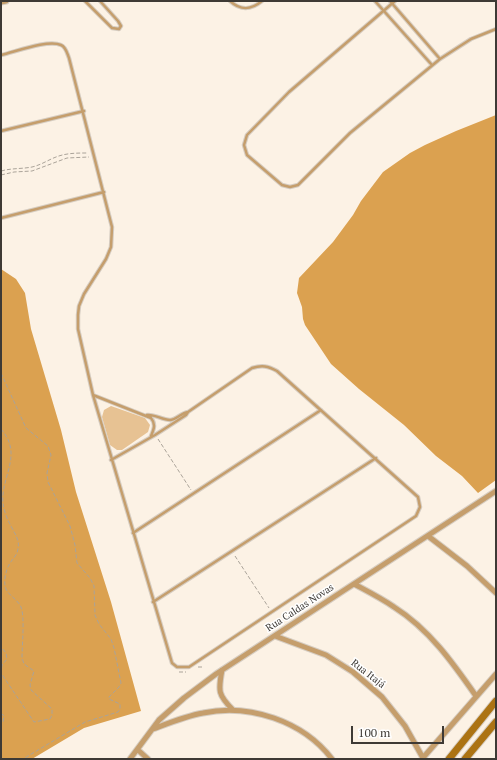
<!DOCTYPE html>
<html>
<head>
<meta charset="utf-8">
<style>
  body { margin:0 }
  #map { position:relative; width:497px; height:760px; overflow:hidden; background:#fcf2e5; font-family:"PT Serif",serif }
  canvas { display:block }
  .frame { position:absolute; inset:0; border:2px solid #3e3a35; pointer-events:none }
  .scale { position:absolute; left:351px; top:726px; width:93px; height:18px; box-sizing:border-box; border:2px solid #3e3a35; border-top:0; padding-left:5px; font-size:12px; line-height:14px; white-space:nowrap; color:#3e3a35; -webkit-text-stroke:3px #fff; paint-order:stroke }
</style>
</head>
<body>
<div id="map">
<canvas width="497" height="760"></canvas>
<div class="frame"></div>
<div class="scale">100 m</div>
</div>
<script>
const c = document.querySelector('canvas').getContext('2d');
c.lineJoin = 'round';
function fill(path, color) {
  c.fillStyle = color;
  c.fill(path, 'evenodd');
}
function stroke(path, color, width, dash) {
  c.strokeStyle = color;
  c.lineWidth = width;
  c.lineCap = dash ? 'butt' : 'round';
  c.setLineDash(dash || []);
  c.stroke(path);
}
function label(font, color, halo, rows, align = 'center') {
  c.font = font + ' "PT Serif",serif';
  c.lineWidth = 3;
  c.setLineDash([]);
  c.textBaseline = 'middle';
  c.strokeStyle = halo;
  c.fillStyle = color;
  for (const [text, x, y, turn = 0] of rows) {
    c.save();
    c.translate(x, y);
    c.rotate((+turn || 0) * Math.PI / 180);
    c.textAlign = isNaN(turn) ? turn : align;
    if (halo) c.strokeText(text, 0, 0);
    c.fillText(text, 0, 0);
    c.restore();
  }
}
fill(new Path2D(`
  M 111,406 L 145,418 L 150,425 L 148,432 L 122,450 L 117,450 L 110,445 L 102,417 L 104,410 Z`), '#e7c293');
fill(new Path2D(`
  M 496,115 L 496,480 L 478,493 L 462,476 L 436,456 L 404,425 L 359,389 L 331,364 L 305,325 L 303,319 L 302,307 L 297,293 L 299,278 L 333,242 L 353,215 L 361,201 L 383,172 L 410,153 L 425,145 L 456,131 Z
  M 1,269 L 16,279 L 25,293 L 31,329 L 61,430 L 76,492 L 111,602 L 141,711 L 84,728 L 32,759 L 1,759 Z`), '#dba150');
const lane = new Path2D(`
  M 85,1 L 112,28 L 119,29 L 121,26 L 118,21 L 100,1
  M 230,1 C 241,11 251,10 262,1
  M 375,1 L 432,65
  M 390,1 L 440,59
  M 395,1 L 289,92 L 247,135 L 244,145 L 247,155 L 282,185 L 290,187 L 298,185 L 350,133 L 440,59 L 471,39 L 496,29
  M 1,55 C 15,52 48,39 61,45 C 66,47 67,53 69,58 L 112,227 L 111,247 L 106,259 L 84,294 L 79,306 L 78,315 L 78,329 L 93,395 L 172,663 L 177,667 L 189,667 L 416,516 L 420,507 L 418,497 L 277,371 C 268,366 262,365 252,368 L 188,412 C 181,413 176,420 170,420 C 162,420 155,414 147,415
  M 1,131 L 84,111
  M 1,218 L 104,192
  M 93,395 L 151,418 C 156,424 154,429 151,436
  M 111,460 L 155,435 L 186,415 L 188,412
  M 133,533 L 321,410
  M 153,602 L 376,458`);
const street = new Path2D(`
  M 1,2 L 6,1
  M 428,536 L 467,566 L 496,593
  M 354,584 C 367,591 381,598 394,607 C 429,629 453,663 476,696
  M 275,636 L 326,655 L 353,672 L 382,697 L 405,726 L 423,758
  M 222,670 C 218,691 218,695 233,710
  M 153,729 C 169,723 186,716 203,713 C 249,703 303,721 332,759
  M 138,750 L 148,759
  M 130,759 L 159,720 L 184,698 L 216,674 L 496,491
  M 422,759 L 496,674`);
const secondary = new Path2D(`
  M 449,759 L 496,701
  M 465,759 L 496,722`);
stroke(lane, '#d6cdc2', 4.5);
stroke(street, '#d6cdc2', 7);
stroke(secondary, '#d6cdc2', 9);
stroke(new Path2D(`
  M 1,171 C 12,168 22,169 32,167 C 41,165 48,160 56,157 C 66,153 77,153 88,153
  M 1,175 L 14,172 L 32,171 L 67,158 L 89,157
  M 1,373 L 26,428 L 48,446 L 51,455 L 47,473 L 48,482 L 70,526 L 75,545 L 77,563 L 90,578 L 94,586 L 95,615 L 99,624 L 111,639 L 114,648 L 121,683 L 119,687 L 109,697 L 109,699 L 120,704 L 120,709 L 118,712 L 85,722 L 23,759
  M 1,429 C 24,455 0,477 3,504 C 4,510 7,519 10,524 C 14,533 20,539 18,549 C 17,556 12,559 9,565 C 6,569 4,581 5,585 C 6,595 17,598 21,607 C 25,618 22,645 22,658 L 24,664 L 34,671 L 30,685 L 31,690 L 52,709 L 52,715 L 50,719 L 34,722 L 1,673 L 2,665 L 7,659 L 6,653 L 1,647
  M 158,439 L 191,490
  M 235,556 L 269,608
  M 198,667 L 202,667
  M 179,672 L 186,672
  M 1,713 L 4,716 L 3,722 L 1,722`), '#aaa399', 1, [4, 2]);
stroke(lane, '#c59e6c', 2.5);
stroke(street, '#c59e6c', 5);
stroke(secondary, '#ac7313', 7);
label('10px', '#3e3a35', '#fff', [
  ["Rua Caldas Novas",300,608,-33],
  ["Rua Itajá",368,674,38]
]);
</script>
</body>
</html>
